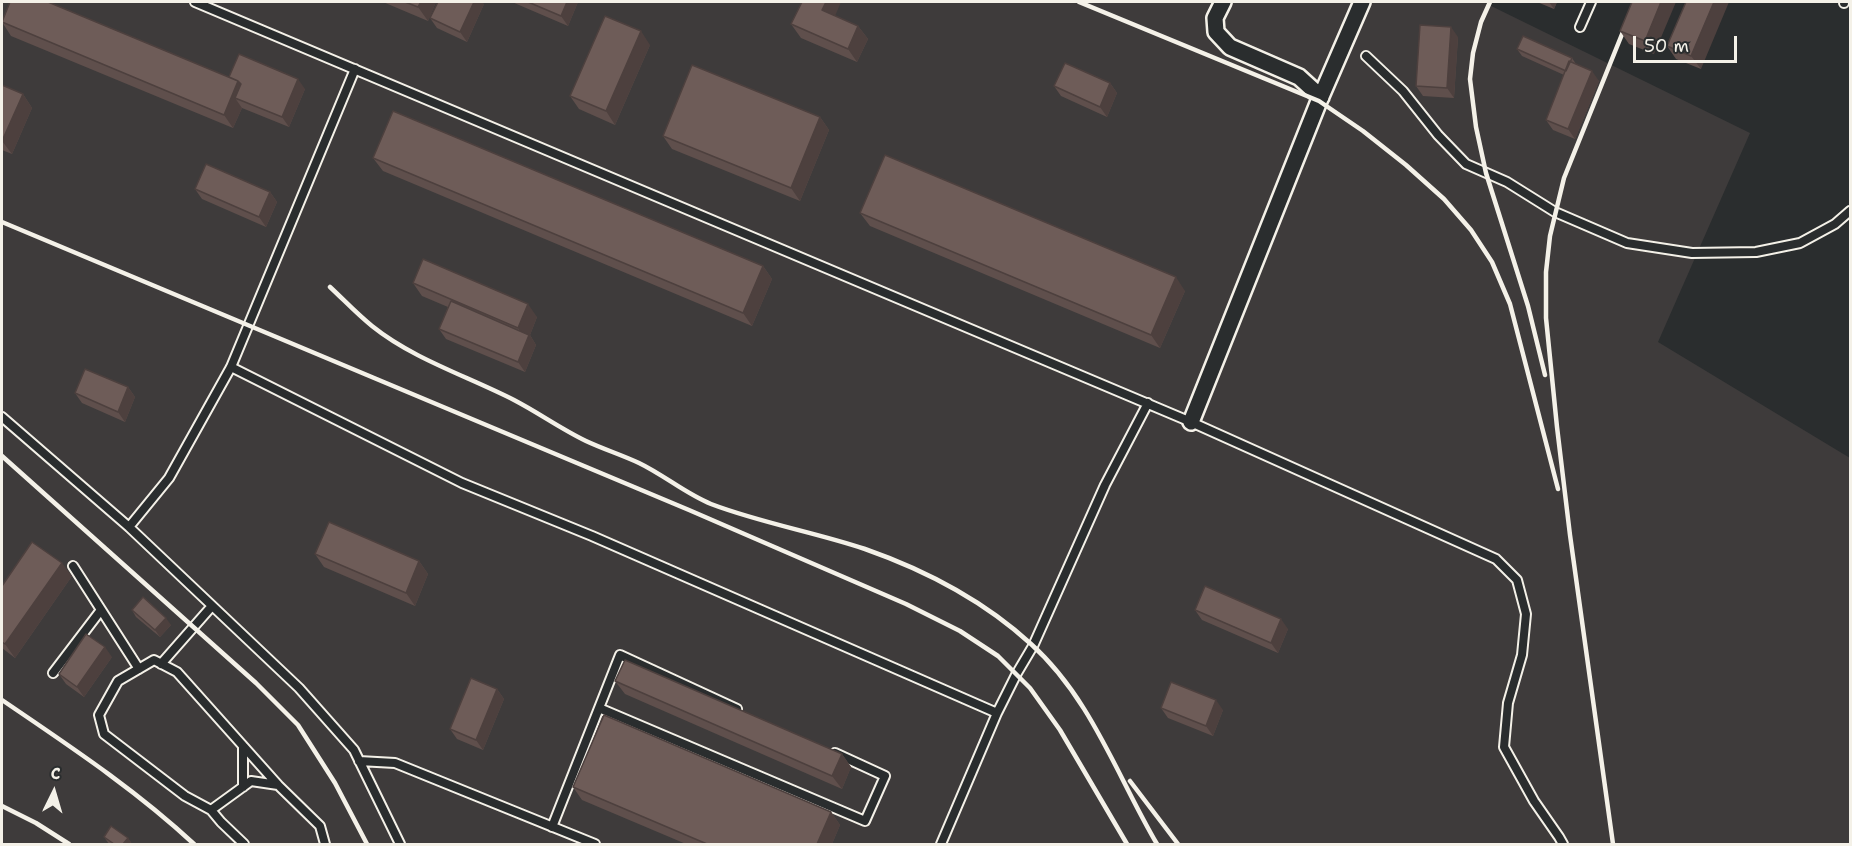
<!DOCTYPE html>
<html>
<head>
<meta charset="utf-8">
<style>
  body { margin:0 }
  #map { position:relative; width:1852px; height:846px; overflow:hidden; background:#2a2d2e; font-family:"Shantell Sans",sans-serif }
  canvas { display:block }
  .frame { position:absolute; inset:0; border:3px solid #f4f1e8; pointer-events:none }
  .north { position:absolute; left:24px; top:762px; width:60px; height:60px; -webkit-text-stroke:4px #2a2d2e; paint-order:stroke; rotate:5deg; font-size:16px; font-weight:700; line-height:24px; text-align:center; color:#f4f1e8 }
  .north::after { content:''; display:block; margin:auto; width:21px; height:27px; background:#f4f1e8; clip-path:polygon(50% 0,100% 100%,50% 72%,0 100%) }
  .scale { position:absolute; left:1633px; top:36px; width:104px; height:27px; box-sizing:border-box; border:3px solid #f4f1e8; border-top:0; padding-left:8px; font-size:18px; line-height:21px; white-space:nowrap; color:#f4f1e8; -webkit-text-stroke:4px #2a2d2e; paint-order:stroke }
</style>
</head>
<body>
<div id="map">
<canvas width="1852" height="846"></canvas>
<div class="frame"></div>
<div class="north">С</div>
<div class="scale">50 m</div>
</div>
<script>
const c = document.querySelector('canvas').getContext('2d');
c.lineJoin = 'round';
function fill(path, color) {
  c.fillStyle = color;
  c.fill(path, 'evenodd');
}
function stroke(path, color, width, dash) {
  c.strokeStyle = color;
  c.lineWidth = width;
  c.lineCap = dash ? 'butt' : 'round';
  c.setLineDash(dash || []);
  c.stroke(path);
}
fill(new Path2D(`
  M 2,2 L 1483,2 L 1750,133 L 1658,342 L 1850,458 L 1850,844 L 2,844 Z`), '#3e3b3b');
const lane = new Path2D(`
  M 195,2 L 1191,422 L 1496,559 L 1517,580 L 1526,614 L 1522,655 L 1508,703 L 1504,747 L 1534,801 L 1559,837 L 1563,844
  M 1844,3 L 1844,2
  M 1580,27 L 1591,2
  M 1366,56 L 1403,91 L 1438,135 L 1466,164 L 1507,182 L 1555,212 L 1627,243 L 1692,253 L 1756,252 L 1800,243 L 1835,224 L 1850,211
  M 231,367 L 462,483 L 592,536 L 997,713
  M 2,417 L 129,527 L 299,688 L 354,750 L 400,844
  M 129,527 L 169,478 L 231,367 L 355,69
  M 73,566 L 139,669
  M 161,664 L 212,606
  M 53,673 L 101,610
  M 599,708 L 620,655 L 737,709
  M 243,746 L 243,787
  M 359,761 L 395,763 L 595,844
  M 211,810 L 185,796 L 104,734 L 99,715 L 118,681 L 154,660 L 177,672 L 278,785
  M 552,827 L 599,708 L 865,821 L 885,776 L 835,753
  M 244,844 L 221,822 L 211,810 L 251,781 L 278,785 L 320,826 L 325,844
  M 941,844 L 997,713 L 1017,673 L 1033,646 L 1105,485 L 1148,403`);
const street = new Path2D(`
  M 1223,2 L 1215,18 L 1216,32 L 1230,47 L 1299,77 L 1321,97
  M 1191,422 L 1319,101 L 1362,2`);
stroke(lane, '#f4f1e8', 12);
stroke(street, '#f4f1e8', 20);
stroke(lane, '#2a2d2e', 8);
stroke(street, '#2a2d2e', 15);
stroke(new Path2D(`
  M 1079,2 L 1319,101 L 1363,131 L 1406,165 L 1444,199 L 1471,230 L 1492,262 L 1510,304 L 1558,489
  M 1490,2 L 1481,22 L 1473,53 L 1470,79 L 1476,127 L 1486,173 L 1528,306 L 1545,375
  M 2,222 L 689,510 L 906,604 L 960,631 L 998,656 L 1030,688 L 1060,730 L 1127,844
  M 330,287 C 344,300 357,314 372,326 C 413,359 467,376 514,400 C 539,413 561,429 586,441 C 603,449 622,455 639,463 C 664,475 686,494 711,504 C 761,523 814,532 865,549 C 925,570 984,601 1031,644 C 1091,698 1117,776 1157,844
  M 2,456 L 256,683 L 298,725 L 335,783 L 367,844
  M 2,700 C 68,745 135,789 194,844
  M 1130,781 L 1178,844
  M 2,806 L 36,823 L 69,844
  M 1613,844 L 1570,535 L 1557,427 L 1546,318 L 1546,272 L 1550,236 L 1564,178 L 1635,2`), '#f4f1e8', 4.5);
fill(new Path2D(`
  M 383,2 L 436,2 L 428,21 Z
  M 512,2 L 578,2 L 568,26 Z
  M 1537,2 L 1557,2 L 1554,9 Z
  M 1632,2 L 1654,54 L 1629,44 L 1620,31 Z
  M 1686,2 L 1701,69 L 1676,59 L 1667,46 Z
  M 484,4 L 467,42 L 437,28 L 430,18 Z
  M 835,16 L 858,26 L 868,39 L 857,62 L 801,38 L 791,24 Z
  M 2,22 L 229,77 L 305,89 L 289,127 L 242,108 L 233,128 L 11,36 Z
  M 1458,37 L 1454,98 L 1423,96 L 1416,86 Z
  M 650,45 L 615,125 L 579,109 L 570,96 Z
  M 1517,49 L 1572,58 L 1576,64 L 1599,81 L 1575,139 L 1553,130 L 1546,120 L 1564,75 L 1522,56 Z
  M 1110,83 L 1117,93 L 1107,117 L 1061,96 L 1054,86 Z
  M 2,85 L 23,94 L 32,108 L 12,154 L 2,150 Z
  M 820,117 L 829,130 L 800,201 L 672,149 L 663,136 Z
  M 373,158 L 763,266 L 772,279 L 752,326 L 383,171 Z
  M 195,189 L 270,192 L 277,202 L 266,227 L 202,199 Z
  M 860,213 L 1185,291 L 1160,348 L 870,226 Z
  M 413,283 L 537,317 L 530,335 L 536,345 L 525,372 L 446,339 L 439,329 L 448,307 L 422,296 Z
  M 128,387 L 135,397 L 125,422 L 82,403 L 75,393 Z
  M 315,554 L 419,561 L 428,574 L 415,606 L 324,567 Z
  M 72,576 L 15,658 L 2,648 L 2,586 Z
  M 132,610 L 171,625 L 160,637 L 136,617 Z
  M 1195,610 L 1288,629 L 1278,653 L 1202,620 Z
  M 112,657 L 84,697 L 66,684 L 59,674 Z
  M 615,681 L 842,754 L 851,767 L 842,789 L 625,694 Z
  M 497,689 L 504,699 L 483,750 L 457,739 L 450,729 Z
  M 1161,708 L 1223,710 L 1213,736 L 1168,718 Z
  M 573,787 L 831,812 L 840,825 L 832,844 L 686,844 L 582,800 Z
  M 104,837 L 128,838 L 132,844 L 109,844 Z`), '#5f4f4c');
fill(new Path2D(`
  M 421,2 L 436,2 L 428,21 L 418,7 Z
  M 474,2 L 482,2 L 484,4 L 467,42 L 460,32 Z
  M 567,2 L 578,2 L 568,26 L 561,16 Z
  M 826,2 L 841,2 L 832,23 L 822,10 Z
  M 1549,2 L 1557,2 L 1554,9 Z
  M 1661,2 L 1676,2 L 1654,54 L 1645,41 Z
  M 1714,2 L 1729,2 L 1701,69 L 1691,56 Z
  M 858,26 L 868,39 L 857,62 L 848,49 Z
  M 1451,27 L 1458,37 L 1454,98 L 1447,88 Z
  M 641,31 L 650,45 L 615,125 L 606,111 Z
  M 1592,71 L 1599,81 L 1575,139 L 1568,129 Z
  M 298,79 L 305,89 L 289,127 L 282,117 Z
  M 238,81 L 248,94 L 235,98 L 242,108 L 233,128 L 224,115 Z
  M 1110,83 L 1117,93 L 1107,117 L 1100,107 Z
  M 23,94 L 32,108 L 12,154 L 2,141 Z
  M 820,117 L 829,130 L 800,201 L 791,188 Z
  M 270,192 L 277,202 L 266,227 L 259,217 Z
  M 763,266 L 772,279 L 752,326 L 743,313 Z
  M 1176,277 L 1185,291 L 1160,348 L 1151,335 Z
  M 528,304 L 537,317 L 530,335 L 536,345 L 525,372 L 518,362 L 527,341 L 518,328 Z
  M 128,387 L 135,397 L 125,422 L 118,412 Z
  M 419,561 L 428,574 L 415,606 L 406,593 Z
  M 62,563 L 72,576 L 15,658 L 5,644 Z
  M 166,618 L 171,625 L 160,637 L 155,630 Z
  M 1281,619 L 1288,629 L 1278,653 L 1271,643 Z
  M 105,647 L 112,657 L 84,697 L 77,687 Z
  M 497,689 L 504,699 L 483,750 L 476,740 Z
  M 1216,700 L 1223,710 L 1213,736 L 1206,726 Z
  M 842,754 L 851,767 L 842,789 L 832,776 Z
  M 831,812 L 840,825 L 832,844 L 817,844 Z
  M 128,838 L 132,844 L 123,844 Z`), '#4d403e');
const building = new Path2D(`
  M 10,2 L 48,2 L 238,81 L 224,115 L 2,22 Z
  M 405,2 L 421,2 L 418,7 Z
  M 438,2 L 474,2 L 460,32 L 430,18 Z
  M 528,2 L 567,2 L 561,16 Z
  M 802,2 L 826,2 L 822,10 L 858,26 L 848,49 L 791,24 Z
  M 1632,2 L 1661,2 L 1645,41 L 1620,31 Z
  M 1686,2 L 1714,2 L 1691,56 L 1667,46 Z
  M 605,16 L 641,31 L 606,111 L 570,96 Z
  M 1420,25 L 1451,27 L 1447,88 L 1416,86 Z
  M 1523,36 L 1572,58 L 1566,71 L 1517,49 Z
  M 239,54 L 298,79 L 282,117 L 235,98 L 241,84 L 238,81 L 229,77 Z
  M 1569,61 L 1592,71 L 1568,129 L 1546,120 Z
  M 1065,63 L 1110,83 L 1100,107 L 1054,86 Z
  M 692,65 L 820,117 L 791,188 L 663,136 Z
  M 2,85 L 23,94 L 2,141 Z
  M 393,111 L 763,266 L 743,313 L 373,158 Z
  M 885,155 L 1176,277 L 1151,335 L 860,213 Z
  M 206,164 L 270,192 L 259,217 L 195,189 Z
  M 423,259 L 528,304 L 518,328 L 413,283 Z
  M 451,301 L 529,335 L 518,362 L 439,329 Z
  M 85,369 L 128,387 L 118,412 L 75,393 Z
  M 329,522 L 419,561 L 406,593 L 315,554 Z
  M 32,542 L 62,563 L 5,644 L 2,642 L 2,586 Z
  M 1205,586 L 1281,619 L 1271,643 L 1195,610 Z
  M 143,597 L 166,618 L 155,630 L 132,610 Z
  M 86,634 L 105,647 L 77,687 L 59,674 Z
  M 625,660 L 842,754 L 832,776 L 615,681 Z
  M 471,678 L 497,689 L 476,740 L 450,729 Z
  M 1171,682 L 1216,700 L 1206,726 L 1161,708 Z
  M 604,715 L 831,812 L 817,844 L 707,844 L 573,787 Z
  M 111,826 L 128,838 L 123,844 L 114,844 L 104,837 Z`);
fill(building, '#6e5c58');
stroke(building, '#4d403e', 1.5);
</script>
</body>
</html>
